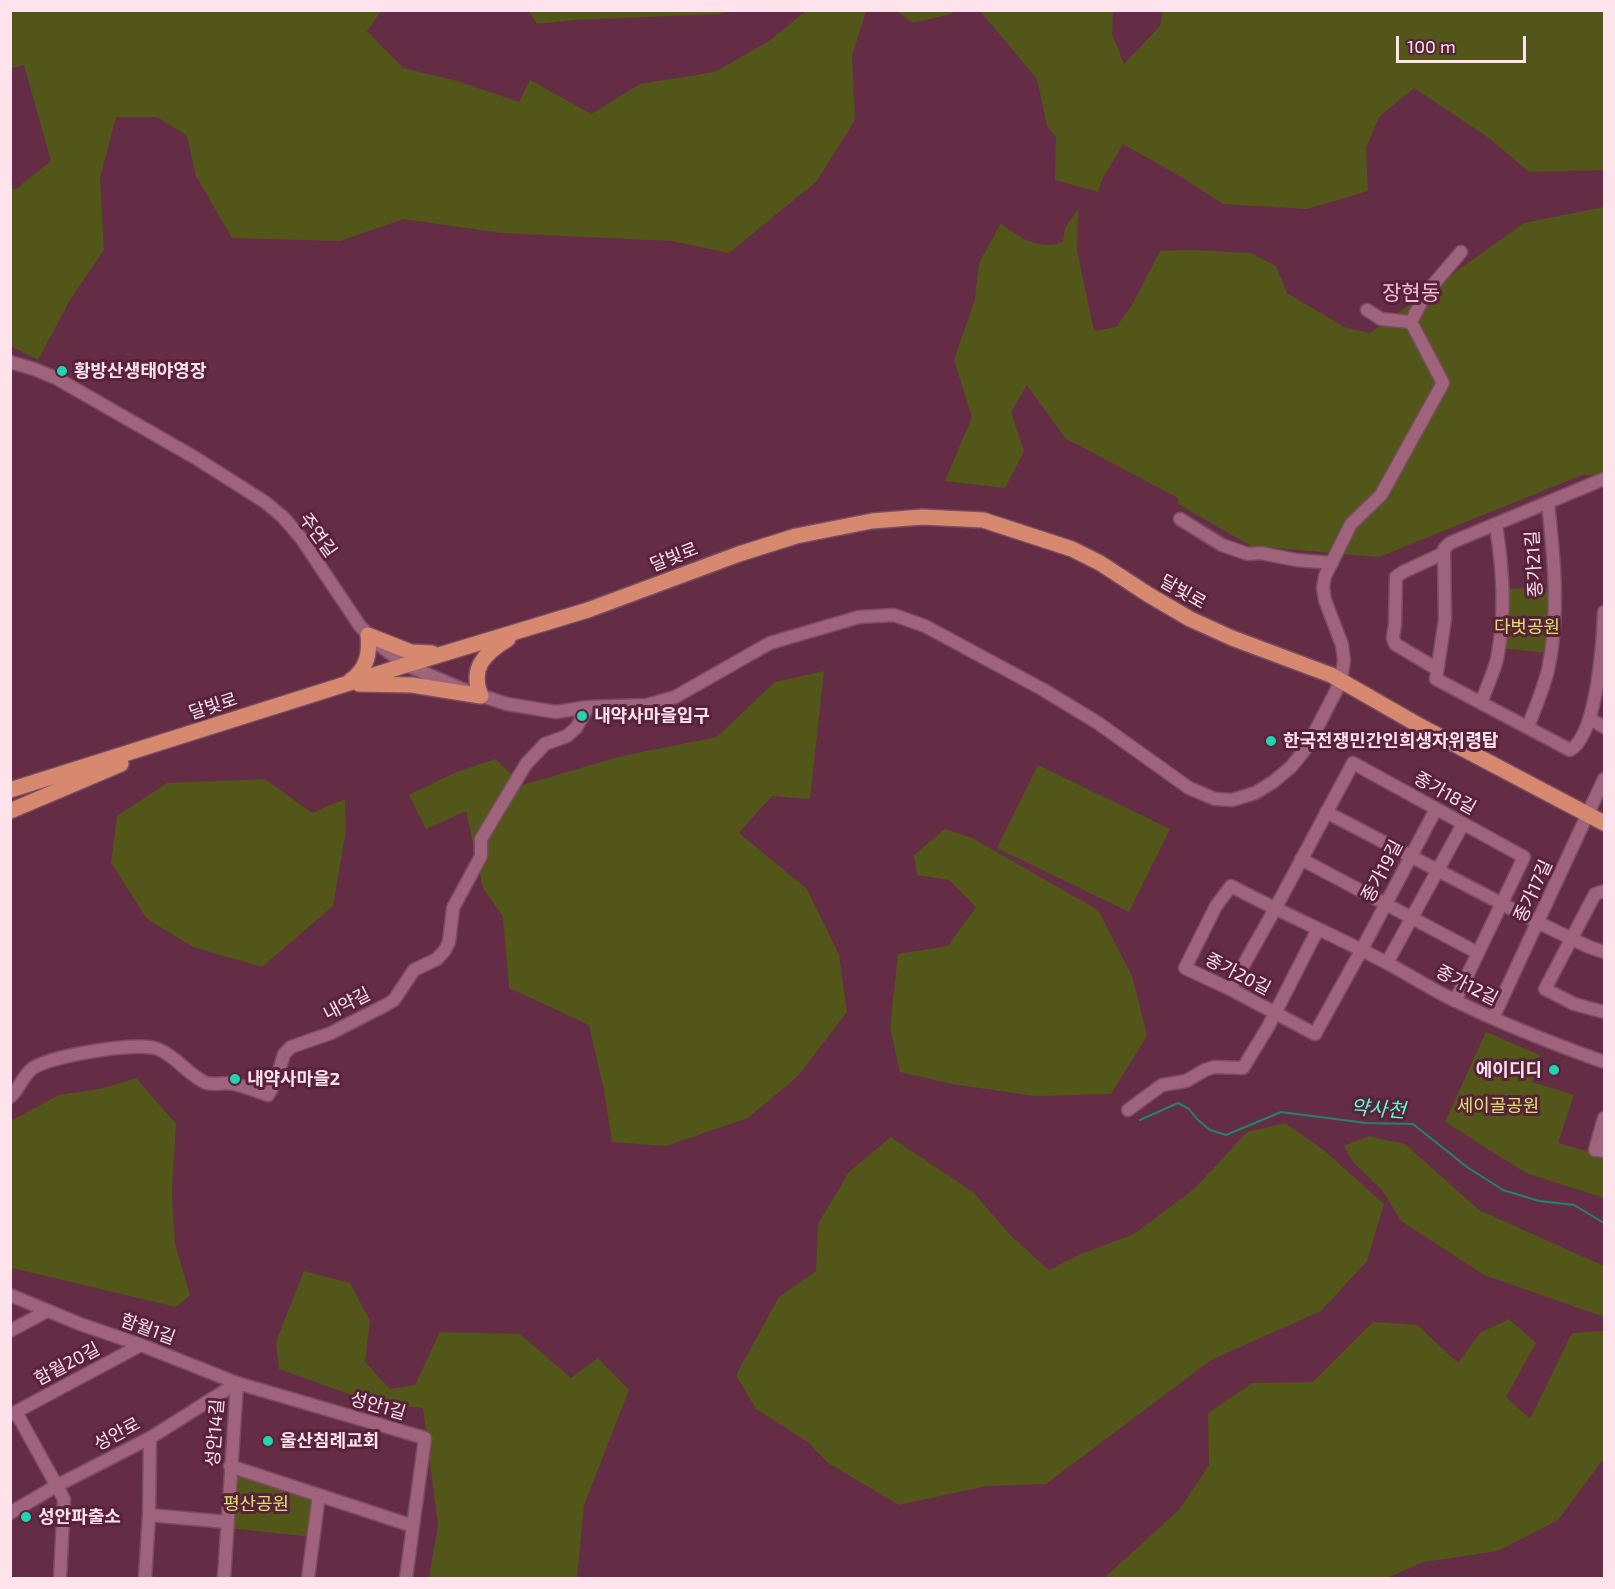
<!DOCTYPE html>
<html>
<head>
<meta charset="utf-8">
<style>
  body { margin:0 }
  #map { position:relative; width:1615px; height:1589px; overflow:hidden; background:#642d45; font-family:"Exo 2",sans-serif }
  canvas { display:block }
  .frame { position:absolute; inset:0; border:12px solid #fee2ec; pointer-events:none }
  .scale { position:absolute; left:1396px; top:36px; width:130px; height:27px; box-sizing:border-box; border:3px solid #fee2ec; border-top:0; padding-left:8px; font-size:18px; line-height:21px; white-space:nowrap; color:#fee2ec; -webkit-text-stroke:4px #58223b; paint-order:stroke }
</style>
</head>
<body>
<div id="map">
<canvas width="1615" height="1589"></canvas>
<div class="frame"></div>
<div class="scale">100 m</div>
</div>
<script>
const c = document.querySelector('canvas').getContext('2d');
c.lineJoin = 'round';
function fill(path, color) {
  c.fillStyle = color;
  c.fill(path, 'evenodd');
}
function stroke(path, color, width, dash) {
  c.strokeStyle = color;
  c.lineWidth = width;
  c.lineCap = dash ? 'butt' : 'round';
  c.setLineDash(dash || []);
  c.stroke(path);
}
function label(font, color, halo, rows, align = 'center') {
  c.font = font + ' "Exo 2","Noto Sans KR",sans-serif';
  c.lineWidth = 6;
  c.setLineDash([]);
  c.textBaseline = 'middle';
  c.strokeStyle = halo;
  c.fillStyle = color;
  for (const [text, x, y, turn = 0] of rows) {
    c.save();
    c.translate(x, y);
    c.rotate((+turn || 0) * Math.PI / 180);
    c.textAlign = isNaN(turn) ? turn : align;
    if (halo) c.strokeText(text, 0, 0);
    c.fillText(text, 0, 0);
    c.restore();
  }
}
fill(new Path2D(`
  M 11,10 L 381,11 L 367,31 L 403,68 L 457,81 L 519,102 L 530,80 L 591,114 L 640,84 L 715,72 L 769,41 L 806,11 L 866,11 L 852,56 L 855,120 L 817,181 L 729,253 L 672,241 L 502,233 L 403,219 L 340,241 L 232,238 L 196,176 L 187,136 L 157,117 L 116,117 L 100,178 L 104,250 L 70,300 L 38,360 L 11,346 L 11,188 L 16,189 L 51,161 L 24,65 L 11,68 Z
  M 529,11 L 728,11 L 719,14 L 574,20 L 537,24 Z
  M 897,11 L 954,11 L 951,14 L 912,23 Z
  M 980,11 L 1113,11 L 1112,34 L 1124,64 L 1160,26 L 1163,11 L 1604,11 L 1604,170 L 1529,172 L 1489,138 L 1414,88 L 1379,117 L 1366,148 L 1368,191 L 1307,209 L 1223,204 L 1185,179 L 1123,144 L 1102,180 L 1098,192 L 1055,180 L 1056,137 L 1047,126 L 1037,79 Z
  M 1604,207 L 1604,476 L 1582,475 L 1379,557 L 1251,546 L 1178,504 L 1178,498 L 1065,438 L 1027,385 L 1011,412 L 1024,451 L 1005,488 L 945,481 L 972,417 L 954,360 L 975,299 L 979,263 L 1001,223 C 1016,237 1043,252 1063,242 L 1065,228 L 1078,209 L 1077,251 L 1094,331 L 1116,327 L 1132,305 L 1160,251 L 1193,250 L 1251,253 L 1276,266 L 1287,293 L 1344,327 L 1370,333 L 1524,223 Z
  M 1550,587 L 1547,653 L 1502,648 L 1507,589 Z
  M 824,671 L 810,799 L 772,796 L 739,833 L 807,889 L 839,955 L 847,1012 L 798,1076 L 748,1118 L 666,1146 L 612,1142 L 604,1090 L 589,1025 L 509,988 L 503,917 L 483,888 L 466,811 L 426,829 L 409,795 L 454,773 L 495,759 L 523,785 L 622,756 L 717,737 L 775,682 Z
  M 1038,765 L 1170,829 L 1129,912 L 997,848 Z
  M 265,779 L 312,813 L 345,799 L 346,831 L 333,906 L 262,967 L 193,947 L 147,919 L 111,863 L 117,816 L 167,783 Z
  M 945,829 L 972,838 L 1098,910 L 1132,976 L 1147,1036 L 1111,1094 L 1035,1096 L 952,1084 L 900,1072 L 890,1028 L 898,954 L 948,946 L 976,907 L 949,880 L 917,875 L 914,855 Z
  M 1486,1032 L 1540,1055 L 1532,1082 L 1574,1095 L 1558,1143 L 1604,1156 L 1604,1198 L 1526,1173 L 1445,1122 Z
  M 136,1078 L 176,1124 L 172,1192 L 175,1244 L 190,1295 L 176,1307 L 12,1268 L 11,1265 L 11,1121 L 59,1095 L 104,1088 Z
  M 1285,1123 L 1325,1151 L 1384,1204 L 1367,1261 L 1321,1311 L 1211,1360 L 1046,1484 L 986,1486 L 899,1505 L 828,1463 L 808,1442 L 756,1409 L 736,1375 L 779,1297 L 816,1271 L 818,1224 L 849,1172 L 891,1137 L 973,1192 L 1010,1235 L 1049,1270 L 1081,1254 L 1134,1234 L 1194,1189 L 1247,1132 Z
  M 1368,1136 L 1405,1144 L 1479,1210 L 1604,1266 L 1604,1317 L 1484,1275 L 1401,1221 L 1382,1190 L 1353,1162 L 1344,1146 Z
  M 304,1271 L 350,1283 L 370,1321 L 365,1362 L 390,1389 L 415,1385 L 440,1332 L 520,1334 L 571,1378 L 598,1358 L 629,1390 L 584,1505 L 577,1578 L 429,1578 L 438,1525 L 423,1408 L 374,1403 L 279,1369 L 276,1342 Z
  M 1509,1319 L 1536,1343 L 1506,1397 L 1530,1419 L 1572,1333 L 1604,1331 L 1604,1458 L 1558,1520 L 1498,1551 L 1424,1562 L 1387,1578 L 1104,1578 L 1179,1510 L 1209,1465 L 1208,1413 L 1252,1383 L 1313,1382 L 1373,1322 L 1417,1325 L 1458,1363 L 1480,1333 Z
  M 230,1466 L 319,1495 L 313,1537 L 227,1528 Z`), '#525618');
stroke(new Path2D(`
  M 1140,1120 L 1178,1103 L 1189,1109 L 1197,1119 L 1210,1130 L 1226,1135 L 1281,1112 L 1366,1123 L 1413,1124 L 1467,1167 L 1503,1190 L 1539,1201 L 1574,1205 L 1604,1223`), '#22836d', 2);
const minor = new Path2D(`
  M 1411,322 L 1426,293 L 1461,252
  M 10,362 L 34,369 L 56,378 L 194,457 L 265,502 L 283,517 L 301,538 L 360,626 L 375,642 L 406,665 L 467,691 L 507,704 L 556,712 L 588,707 L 647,705 L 675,697 L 770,643 L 859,617 L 894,615 L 925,626 L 1042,689 L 1098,723 L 1189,788 L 1215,799 L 1232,800 L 1255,793 L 1273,782 L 1291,767 L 1307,747 L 1334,695 L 1341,681 L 1344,660 L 1342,645 L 1325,600 L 1323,587 L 1325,576 L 1351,524 L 1381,495 L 1443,383 L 1411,322 L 1381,319 L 1367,310
  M 1604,479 L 1450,543 L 1444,549 L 1445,619 L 1436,679 L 1570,750 C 1597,735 1603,642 1604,612
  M 1180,519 L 1222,545 L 1248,554 L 1261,553 L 1296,560 L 1332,563
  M 1437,669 L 1395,644 L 1393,638 L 1395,624 L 1396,577 L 1403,572 L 1444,553
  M 1481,703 C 1486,689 1493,674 1497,659 C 1506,613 1503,571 1496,525
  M 1590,719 L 1604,727
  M 1528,727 C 1535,708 1543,690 1548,670 C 1560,615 1554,558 1548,503
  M 1436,809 L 1361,951 L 1315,1034 L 1230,989 L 1185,968 L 1216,906 L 1231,886 C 1282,913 1336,936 1387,963 C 1410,975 1432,990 1456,1001 C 1504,1025 1554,1044 1604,1062
  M 1326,812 L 1537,922 L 1589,947 L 1604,952
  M 1301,859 L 1478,953
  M 1604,891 L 1595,894 L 1545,989 L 1574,1004 L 1604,1012
  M 1387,963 L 1463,824
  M 1230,989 L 1275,909 L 1353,763 L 1524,857 L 1455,1001
  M 1493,1018 L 1604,779
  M 10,1097 C 20,1089 22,1076 33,1068 C 51,1056 137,1041 158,1049 C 176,1056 188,1075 206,1083 C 213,1085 222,1083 229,1083 C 242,1085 256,1091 268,1095 L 276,1081 L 284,1054 L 291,1047 L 331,1033 L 386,1005 L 394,1000 L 414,970 L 437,959 L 445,950 L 449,942 L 453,908 L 481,856 L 481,839 L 526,764 L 545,744 L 567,736 L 576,728 L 588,707
  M 1128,1110 L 1162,1085 L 1186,1081 L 1205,1070 L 1214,1067 L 1243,1068 L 1268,1027 L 1318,929
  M 1604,1118 L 1595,1150 L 1604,1151
  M 10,1295 L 80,1324 L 141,1345 L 237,1383 L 425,1438 L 406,1578
  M 10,1331 L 47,1311
  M 16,1412 L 64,1499 L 60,1578
  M 10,1415 L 141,1345
  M 230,1466 L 413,1526
  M 10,1513 L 58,1485 L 150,1438 L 237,1383
  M 149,1515 L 227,1522
  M 145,1578 L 149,1515 L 150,1438
  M 224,1578 L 237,1383
  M 308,1578 L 319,1495`);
const major = new Path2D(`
  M 350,681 C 367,669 370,654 368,635 L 411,652 L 432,653
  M 359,684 L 412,685 L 481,696
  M 481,696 C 469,668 485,653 508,639
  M 10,790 L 406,665 L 588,610 L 739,554 L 796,536 L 872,521 L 922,517 L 983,520 L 1072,549 L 1100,563 L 1149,595 L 1190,619 L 1232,638 L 1331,675 L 1420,726 L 1604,823
  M 10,811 L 121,764`);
stroke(minor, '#7a4c62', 15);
stroke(major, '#7a4c62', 18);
stroke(minor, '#a0637c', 12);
stroke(major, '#d78970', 15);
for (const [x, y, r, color] of [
  [62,371,6,"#20d5b0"],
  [582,716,6,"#20d5b0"],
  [1271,741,6,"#20d5b0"],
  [1554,1070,6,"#20d5b0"],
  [235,1079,6,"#20d5b0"],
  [268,1441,6,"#20d5b0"],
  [26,1517,6,"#20d5b0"]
]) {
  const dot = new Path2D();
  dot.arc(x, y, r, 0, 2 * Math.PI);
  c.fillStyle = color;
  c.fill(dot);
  stroke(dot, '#58223b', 2);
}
label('bold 18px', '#fee2ec', '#58223b', [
  ["황방산생태야영장",74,371],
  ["내약사마을입구",594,716],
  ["한국전쟁민간인희생자위령탑",1283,741],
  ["에이디디",1542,1070,"right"],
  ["내약사마을2",247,1079],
  ["울산침례교회",280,1441],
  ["성안파출소",38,1517]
], 'left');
label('18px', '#fee2ec', '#58223b', [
  ["주연길",318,535,54],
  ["달빛로",674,557,-21],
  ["종가21길",1534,564,-93],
  ["달빛로",1183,592,30],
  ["달빛로",213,706,-18],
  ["종가18길",1445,793,29],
  ["종가19길",1382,871,-62],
  ["종가17길",1533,891,-65],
  ["종가20길",1238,974,27],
  ["종가12길",1467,985,27],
  ["내약길",347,1004,-27],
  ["함월1길",148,1329,20],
  ["함월20길",67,1364,-28],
  ["성안1길",378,1406,16],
  ["성안14길",215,1433,-86],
  ["성안로",117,1434,-28]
]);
label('18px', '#d9e569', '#58223b', [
  ["다벗공원",1527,627],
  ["세이골공원",1498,1106],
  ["평산공원",256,1504]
]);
label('italic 20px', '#57fed6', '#58223b', [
  ["약사천",1378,1109,4]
]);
label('21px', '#febbd5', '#58223b', [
  ["장현동",1411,293]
]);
</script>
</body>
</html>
